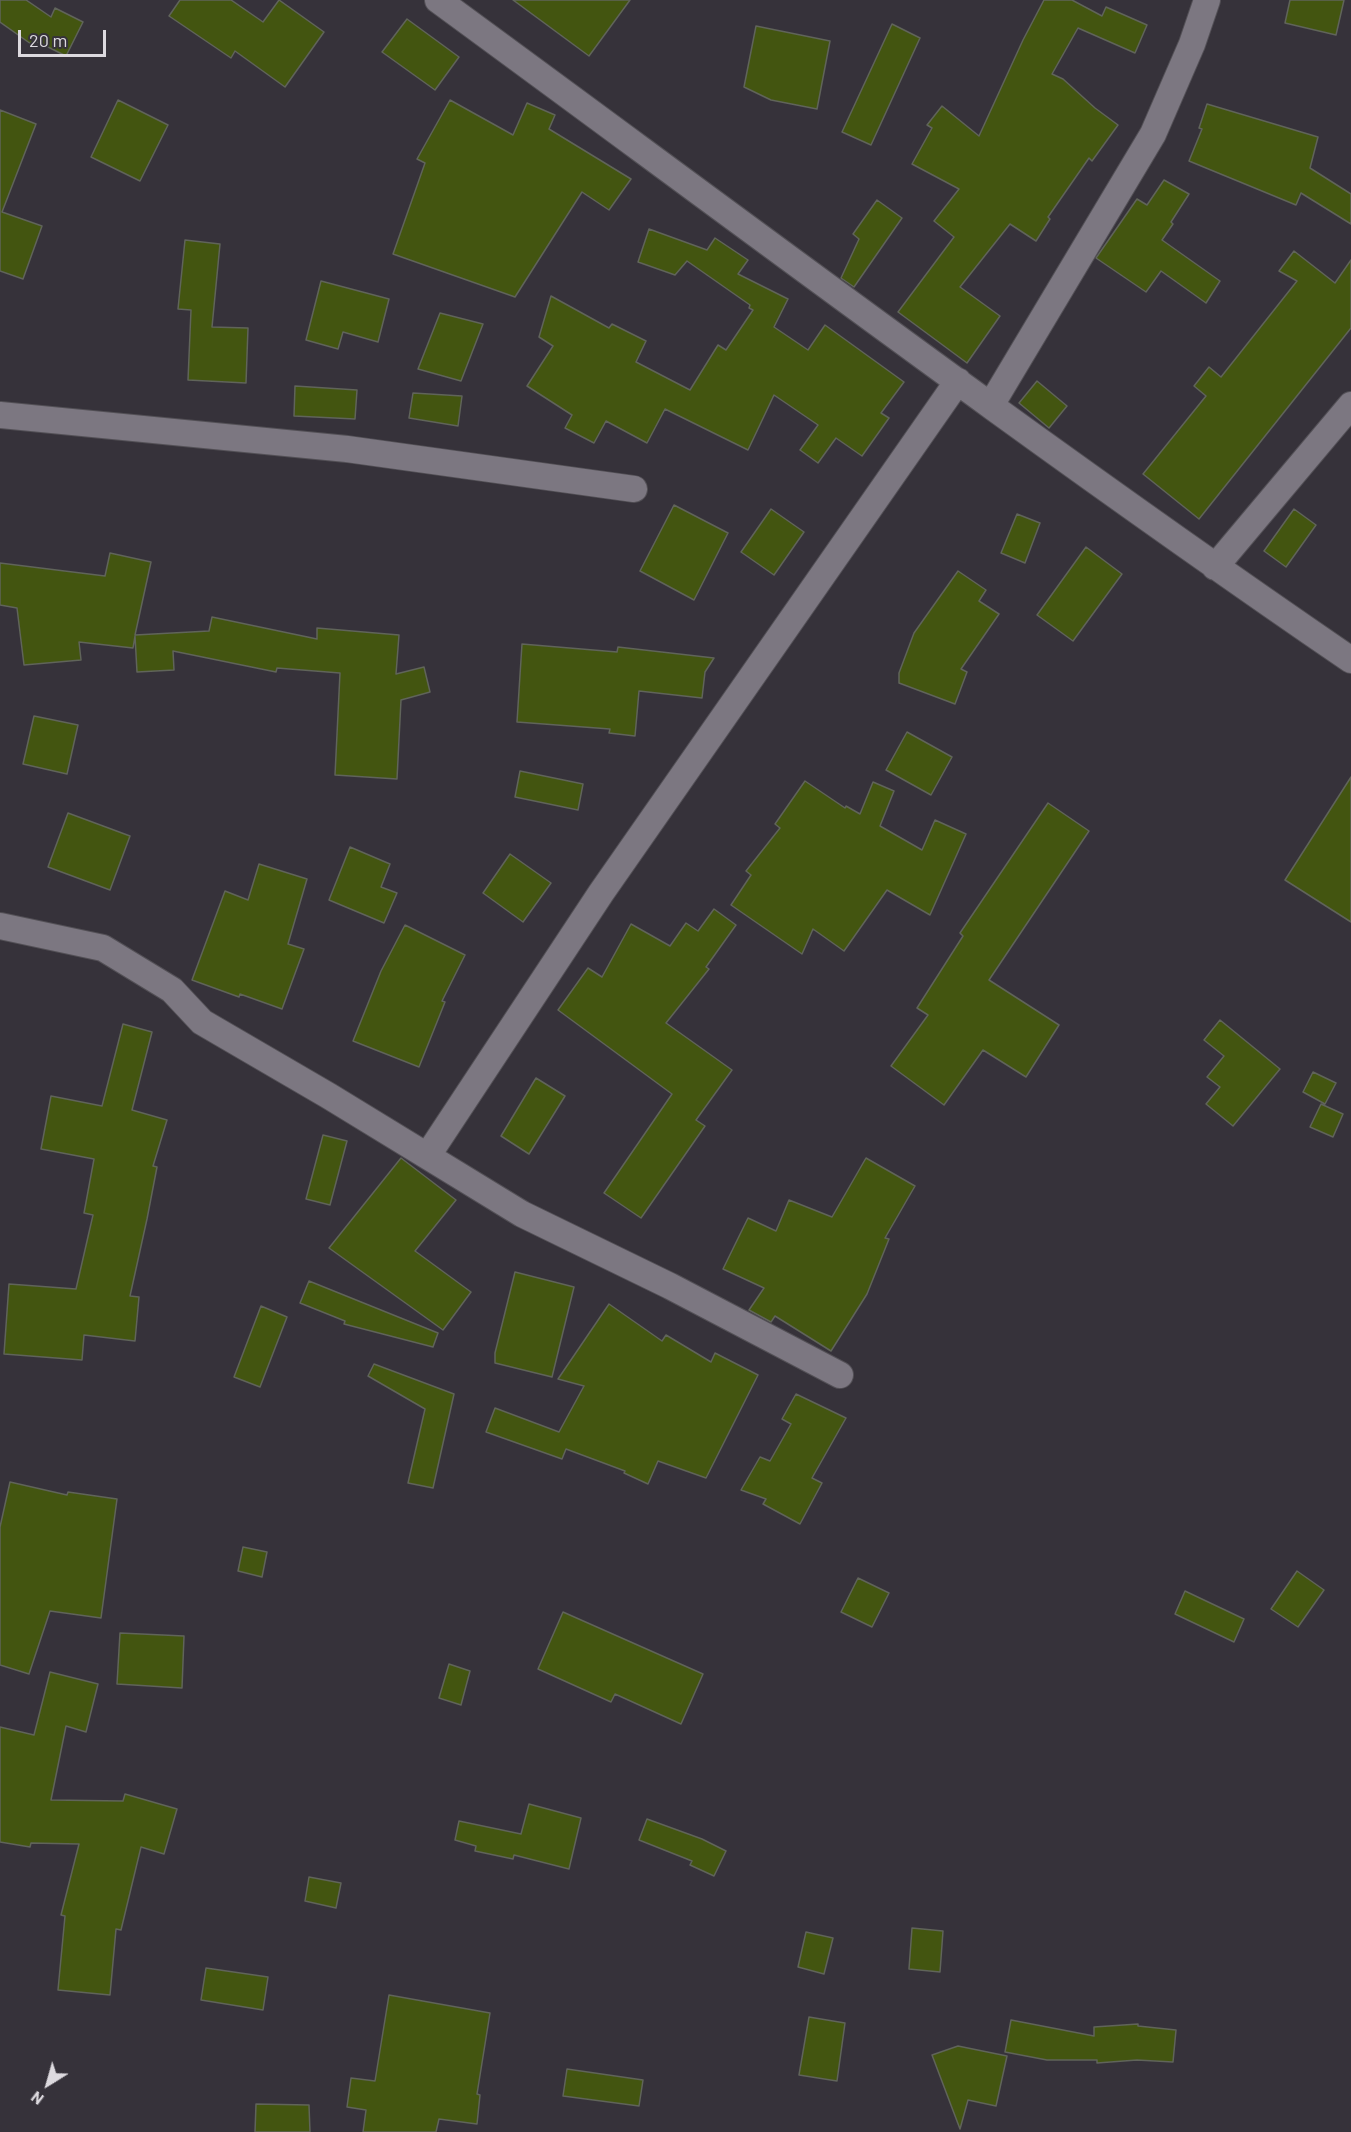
<!DOCTYPE html>
<html>
<head>
<meta charset="utf-8">
<style>
  body { margin:0 }
  #map { position:relative; width:1351px; height:2132px; overflow:hidden; background:#36323a; font-family:Barlow,sans-serif }
  canvas { display:block }
  .north { position:absolute; left:18px; top:2054px; width:60px; height:60px; -webkit-text-stroke:4px #36323a; paint-order:stroke; rotate:217deg; font-size:16px; font-weight:700; line-height:24px; text-align:center; color:#dddadf }
  .north::after { content:''; display:block; margin:auto; width:21px; height:27px; background:#dddadf; clip-path:polygon(50% 0,100% 100%,50% 72%,0 100%) }
  .scale { position:absolute; left:18px; top:30px; width:88px; height:27px; box-sizing:border-box; border:3px solid #dddadf; border-top:0; padding-left:8px; font-size:18px; line-height:21px; white-space:nowrap; color:#dddadf; -webkit-text-stroke:4px #36323a; paint-order:stroke }
</style>
</head>
<body>
<div id="map">
<canvas width="1351" height="2132"></canvas>
<div class="north">N</div>
<div class="scale">20 m</div>
</div>
<script>
const c = document.querySelector('canvas').getContext('2d');
c.lineJoin = 'round';
function fill(path, color) {
  c.fillStyle = color;
  c.fill(path, 'evenodd');
}
function stroke(path, color, width, dash) {
  c.strokeStyle = color;
  c.lineWidth = width;
  c.lineCap = dash ? 'butt' : 'round';
  c.setLineDash(dash || []);
  c.stroke(path);
}
const building = new Path2D(`
  M 0,0 L 26,0 L 51,17 L 55,8 L 83,22 L 66,56 L 34,40 L 31,44 L 0,22 Z
  M 180,0 L 231,0 L 263,22 L 279,0 L 324,32 L 285,87 L 235,51 L 231,58 L 169,16 Z
  M 513,0 L 630,0 L 589,56 Z
  M 1044,0 L 1072,0 L 1102,16 L 1106,7 L 1147,25 L 1135,53 L 1078,28 L 1052,74 L 1063,79 L 1095,108 L 1118,125 L 1092,161 L 1089,158 L 1048,217 L 1050,219 L 1036,241 L 1010,224 L 960,287 L 1000,316 L 967,363 L 898,312 L 954,237 L 934,221 L 959,189 L 912,164 L 932,128 L 927,125 L 942,106 L 979,136 L 1023,40 Z
  M 1290,0 L 1344,0 L 1336,35 L 1285,23 Z
  M 407,19 L 459,57 L 435,90 L 382,52 Z
  M 892,24 L 920,38 L 871,145 L 842,132 Z
  M 756,26 L 830,41 L 817,109 L 771,100 L 744,87 Z
  M 118,100 L 168,125 L 140,181 L 91,157 Z
  M 450,100 L 513,135 L 527,103 L 555,115 L 549,129 L 631,179 L 609,210 L 582,192 L 515,297 L 393,254 L 425,163 L 417,159 Z
  M 1207,104 L 1318,137 L 1310,168 L 1351,194 L 1351,224 L 1301,193 L 1296,205 L 1189,161 L 1202,129 L 1199,128 Z
  M 0,110 L 36,124 L 2,212 L 42,226 L 23,279 L 0,271 Z
  M 1164,180 L 1189,194 L 1171,222 L 1173,224 L 1162,240 L 1220,281 L 1206,303 L 1161,271 L 1146,292 L 1096,258 L 1137,199 L 1147,205 Z
  M 877,200 L 902,218 L 854,287 L 841,278 L 859,239 L 853,234 Z
  M 649,229 L 707,250 L 715,238 L 748,260 L 738,274 L 788,299 L 774,327 L 808,350 L 825,325 L 904,382 L 881,413 L 889,418 L 862,456 L 836,438 L 818,463 L 800,450 L 818,425 L 774,395 L 748,450 L 665,409 L 647,443 L 606,421 L 594,443 L 565,428 L 572,415 L 527,386 L 553,346 L 539,337 L 551,296 L 609,328 L 612,324 L 646,341 L 636,362 L 690,390 L 718,345 L 726,350 L 753,310 L 749,308 L 750,305 L 687,261 L 675,275 L 638,262 Z
  M 185,240 L 220,244 L 212,327 L 248,328 L 246,383 L 188,380 L 191,310 L 178,309 Z
  M 1294,251 L 1335,283 L 1351,260 L 1351,328 L 1199,519 L 1143,474 L 1206,396 L 1194,386 L 1209,367 L 1221,377 L 1297,281 L 1279,271 Z
  M 321,281 L 389,299 L 378,342 L 343,332 L 338,349 L 306,340 Z
  M 440,313 L 483,324 L 461,381 L 418,369 Z
  M 1037,381 L 1067,406 L 1049,428 L 1019,403 Z
  M 295,386 L 357,390 L 355,419 L 294,416 Z
  M 413,393 L 462,396 L 458,426 L 409,418 Z
  M 674,505 L 728,533 L 694,600 L 640,571 Z
  M 771,509 L 804,532 L 774,575 L 741,552 Z
  M 1294,509 L 1316,525 L 1286,567 L 1264,551 Z
  M 1017,514 L 1040,523 L 1025,563 L 1001,553 Z
  M 1086,547 L 1122,574 L 1073,641 L 1037,615 Z
  M 110,553 L 151,562 L 135,635 L 209,631 L 212,617 L 317,639 L 317,628 L 399,635 L 396,674 L 424,667 L 430,692 L 401,700 L 397,779 L 335,775 L 340,673 L 277,668 L 276,672 L 173,651 L 174,670 L 137,672 L 135,636 L 133,648 L 79,642 L 81,660 L 24,665 L 17,608 L 0,605 L 0,563 L 105,576 Z
  M 958,571 L 986,590 L 979,601 L 999,614 L 961,669 L 967,672 L 955,704 L 899,683 L 899,673 L 914,633 Z
  M 522,644 L 617,652 L 618,647 L 714,658 L 705,672 L 702,698 L 639,691 L 635,736 L 609,733 L 610,729 L 517,722 Z
  M 34,716 L 78,725 L 67,774 L 23,764 Z
  M 907,732 L 952,757 L 931,795 L 886,770 Z
  M 520,771 L 583,784 L 578,810 L 515,797 Z
  M 1351,777 L 1351,922 L 1285,880 Z
  M 805,781 L 845,808 L 846,806 L 860,814 L 873,782 L 894,791 L 880,826 L 922,850 L 935,820 L 966,834 L 930,915 L 887,890 L 844,951 L 813,929 L 802,954 L 731,905 L 751,875 L 746,871 L 780,828 L 775,824 Z
  M 1048,803 L 1089,831 L 989,980 L 1059,1025 L 1026,1077 L 983,1050 L 944,1105 L 891,1066 L 928,1015 L 917,1008 L 963,936 L 960,933 Z
  M 68,813 L 130,836 L 110,890 L 48,867 Z
  M 350,847 L 390,864 L 381,887 L 397,893 L 384,923 L 329,900 Z
  M 510,854 L 551,883 L 523,922 L 483,893 Z
  M 259,864 L 307,879 L 288,944 L 304,949 L 282,1009 L 240,994 L 239,997 L 192,980 L 225,891 L 248,900 Z
  M 714,909 L 736,925 L 706,967 L 709,969 L 666,1023 L 732,1070 L 696,1120 L 705,1126 L 641,1218 L 604,1193 L 672,1094 L 558,1010 L 588,968 L 602,977 L 631,924 L 670,946 L 686,923 L 698,931 Z
  M 405,925 L 465,955 L 442,1001 L 445,1002 L 419,1067 L 353,1041 L 381,971 Z
  M 1220,1020 L 1280,1069 L 1233,1126 L 1206,1104 L 1220,1087 L 1207,1077 L 1224,1056 L 1204,1040 Z
  M 123,1024 L 152,1032 L 132,1110 L 167,1120 L 153,1166 L 157,1167 L 147,1219 L 130,1296 L 139,1297 L 135,1341 L 84,1335 L 82,1360 L 4,1354 L 9,1284 L 76,1289 L 93,1215 L 84,1213 L 94,1159 L 41,1149 L 51,1096 L 102,1106 Z
  M 1313,1072 L 1336,1083 L 1325,1104 L 1303,1092 Z
  M 536,1078 L 565,1096 L 529,1154 L 501,1136 Z
  M 1321,1104 L 1343,1114 L 1333,1137 L 1310,1127 Z
  M 323,1135 L 347,1141 L 330,1205 L 306,1199 Z
  M 401,1158 L 456,1200 L 415,1251 L 471,1292 L 443,1330 L 329,1248 Z
  M 866,1158 L 915,1186 L 885,1238 L 889,1239 L 867,1294 L 831,1351 L 775,1316 L 771,1322 L 749,1310 L 764,1288 L 723,1269 L 748,1218 L 776,1231 L 789,1200 L 832,1217 Z
  M 515,1272 L 574,1287 L 552,1377 L 495,1363 L 495,1353 Z
  M 309,1281 L 438,1333 L 433,1347 L 344,1324 L 345,1321 L 300,1303 Z
  M 609,1304 L 662,1341 L 666,1335 L 711,1362 L 715,1353 L 758,1375 L 706,1478 L 658,1461 L 648,1484 L 624,1473 L 625,1471 L 566,1449 L 562,1459 L 486,1432 L 495,1408 L 559,1432 L 584,1386 L 558,1379 Z
  M 261,1306 L 287,1317 L 260,1387 L 234,1377 Z
  M 374,1364 L 454,1394 L 433,1488 L 408,1483 L 425,1409 L 368,1376 Z
  M 796,1394 L 846,1418 L 812,1478 L 822,1483 L 800,1524 L 763,1504 L 766,1499 L 741,1490 L 760,1457 L 770,1461 L 791,1424 L 782,1419 Z
  M 10,1482 L 67,1495 L 68,1492 L 117,1499 L 101,1618 L 50,1611 L 29,1674 L 0,1665 L 0,1527 Z
  M 243,1547 L 267,1552 L 262,1577 L 238,1571 Z
  M 1297,1571 L 1324,1590 L 1298,1627 L 1271,1609 Z
  M 858,1578 L 889,1593 L 872,1627 L 841,1612 Z
  M 1185,1591 L 1244,1619 L 1234,1642 L 1175,1614 Z
  M 563,1612 L 703,1674 L 681,1724 L 615,1694 L 611,1702 L 538,1669 Z
  M 120,1633 L 184,1636 L 182,1688 L 117,1684 Z
  M 449,1664 L 470,1671 L 461,1705 L 439,1698 Z
  M 50,1672 L 98,1684 L 86,1732 L 66,1726 L 51,1800 L 123,1801 L 125,1794 L 177,1809 L 164,1854 L 141,1847 L 121,1930 L 116,1929 L 110,1995 L 58,1990 L 65,1916 L 61,1915 L 79,1844 L 31,1843 L 30,1847 L 0,1842 L 0,1727 L 34,1735 Z
  M 529,1804 L 581,1818 L 569,1869 L 514,1855 L 513,1859 L 475,1851 L 476,1846 L 455,1840 L 459,1821 L 521,1834 Z
  M 647,1819 L 702,1839 L 726,1851 L 714,1876 L 690,1865 L 692,1861 L 639,1840 Z
  M 309,1877 L 341,1883 L 336,1908 L 305,1901 Z
  M 912,1928 L 943,1931 L 940,1972 L 909,1969 Z
  M 806,1932 L 833,1938 L 824,1974 L 798,1967 Z
  M 206,1968 L 268,1977 L 263,2010 L 201,2000 Z
  M 389,1995 L 490,2013 L 477,2094 L 480,2095 L 477,2124 L 439,2119 L 436,2132 L 363,2132 L 366,2110 L 347,2107 L 351,2078 L 375,2081 Z
  M 809,2017 L 845,2023 L 837,2081 L 799,2075 Z
  M 1011,2020 L 1094,2036 L 1094,2027 L 1138,2024 L 1138,2026 L 1176,2030 L 1173,2062 L 1137,2060 L 1097,2063 L 1097,2060 L 1047,2060 L 1005,2052 Z
  M 958,2046 L 1007,2056 L 996,2106 L 968,2100 L 960,2129 L 932,2055 Z
  M 567,2069 L 643,2080 L 639,2106 L 563,2096 Z
  M 256,2104 L 309,2105 L 310,2132 L 255,2132 Z`);
fill(building, '#435510');
stroke(building, '#60645a', 1.5);
const street = new Path2D(`
  M 438,0 C 741,222 1041,448 1351,660
  M 991,405 L 1153,134 L 1192,44 L 1207,0
  M 0,415 L 347,449 L 634,489
  M 1215,567 L 1351,405
  M 0,926 L 103,948 L 172,990 L 202,1022 L 329,1096 L 522,1214 L 670,1286 L 840,1375
  M 428,1155 L 601,893 L 958,381`);
stroke(street, '#535056', 28);
stroke(street, '#7c7781', 26);
</script>
</body>
</html>
